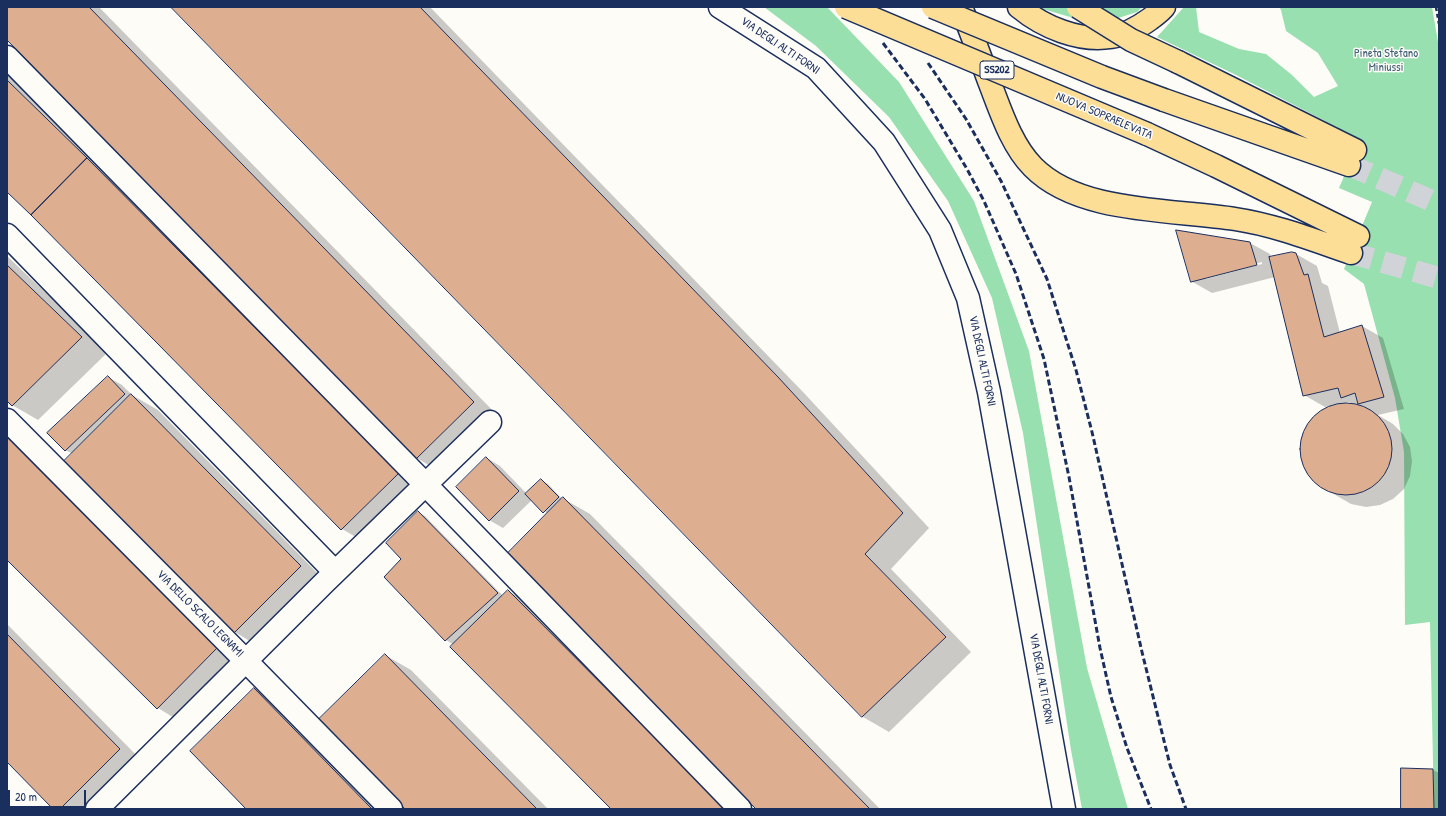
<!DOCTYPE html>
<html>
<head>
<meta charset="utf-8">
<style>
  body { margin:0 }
  #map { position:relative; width:1446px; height:816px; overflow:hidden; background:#fdfcf7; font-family:"Patrick Hand",sans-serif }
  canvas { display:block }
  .frame { position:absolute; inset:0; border:8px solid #1b2f5e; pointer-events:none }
  .scale { position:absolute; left:8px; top:790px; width:78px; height:18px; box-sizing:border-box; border:2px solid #1b2f5e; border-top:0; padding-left:5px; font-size:12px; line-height:14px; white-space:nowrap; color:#1b2f5e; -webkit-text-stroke:3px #fdfcf7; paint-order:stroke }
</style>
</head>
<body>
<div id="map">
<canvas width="1446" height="816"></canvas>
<div class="frame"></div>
<div class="scale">20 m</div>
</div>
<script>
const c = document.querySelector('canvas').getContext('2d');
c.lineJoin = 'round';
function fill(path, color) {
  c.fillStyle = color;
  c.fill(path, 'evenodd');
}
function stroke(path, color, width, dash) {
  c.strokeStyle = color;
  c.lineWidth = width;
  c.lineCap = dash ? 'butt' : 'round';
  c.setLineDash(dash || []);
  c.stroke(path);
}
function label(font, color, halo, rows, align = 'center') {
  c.font = font + ' "Patrick Hand",sans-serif';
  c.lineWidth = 3;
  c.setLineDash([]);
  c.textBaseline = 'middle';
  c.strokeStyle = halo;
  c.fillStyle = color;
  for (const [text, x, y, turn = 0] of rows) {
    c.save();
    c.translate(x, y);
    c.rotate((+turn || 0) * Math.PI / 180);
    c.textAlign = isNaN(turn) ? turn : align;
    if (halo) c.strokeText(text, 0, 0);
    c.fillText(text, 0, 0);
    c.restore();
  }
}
fill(new Path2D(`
  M 764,7 L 827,7 L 899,82 L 974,201 L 1029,351 L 1087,668 L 1128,809 L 1082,809 L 1071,750 L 1023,433 L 992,298 L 948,201 L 889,117 L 816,46 Z
  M 1036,7 L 1142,7 L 1137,12 L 1103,23 L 1070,17 Z
  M 1184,7 L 1196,7 L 1199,32 L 1239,49 L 1266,54 L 1292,75 L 1314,97 L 1338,86 L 1318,53 L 1286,31 L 1281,10 L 1279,7 L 1432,7 L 1439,48 L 1439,809 L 1434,809 L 1430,622 L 1405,625 L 1404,452 L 1395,398 L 1364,284 L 1344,269 L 1372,202 L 1339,188 L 1360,139 L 1236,75 L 1157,37 Z`), '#98e0af');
fill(new Path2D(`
  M 7,7 L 99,7 L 500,418 L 443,474 L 417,458 L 7,38 Z
  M 172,7 L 430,7 L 804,393 L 929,528 L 891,569 L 971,652 L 889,732 L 863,717 Z
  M 7,70 L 425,488 L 368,544 L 342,529 L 7,190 Z
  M 1250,243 L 1270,254 L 1271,258 L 1296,254 L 1317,266 L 1322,283 L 1328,286 L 1340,333 L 1362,326 L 1383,338 L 1404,409 L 1378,415 L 1393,424 L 1403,434 L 1410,447 L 1412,461 L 1410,476 L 1404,489 L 1393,499 L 1380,505 L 1366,507 L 1351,504 L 1318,485 L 1308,474 L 1302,461 L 1301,445 L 1305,430 L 1314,417 L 1330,406 L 1325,407 L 1304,395 L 1275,277 L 1212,293 L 1191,281 ZM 1262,262 L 1262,264 L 1206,279 L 1206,277 ZM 1349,402 L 1356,406 L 1340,404 Z
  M 7,256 L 108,352 L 38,420 L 12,405 L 7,400 Z
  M 108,377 L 122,385 L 132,395 L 158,410 L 326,582 L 261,648 L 235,632 L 66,461 L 73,454 L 65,450 Z
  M 7,425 L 245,662 L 184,724 L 158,708 L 7,559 Z
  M 487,458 L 500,466 L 527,494 L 541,480 L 548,484 L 563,500 L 564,499 L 590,514 L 880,809 L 757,809 L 548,514 L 532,500 L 503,528 L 489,520 Z
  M 418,512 L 425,516 L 503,596 L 508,591 L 534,606 L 736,809 L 613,809 L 454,645 L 446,640 L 385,577 L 402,559 Z
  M 7,624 L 146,765 L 101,809 L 55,809 L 7,761 Z
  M 385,655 L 411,670 L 548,809 L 406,809 Z
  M 254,689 L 280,704 L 382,809 L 247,809 Z
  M 1402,769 L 1433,770 L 1439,773 L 1439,809 L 1402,809 Z`), '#0003');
const building = new Path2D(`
  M 7,7 L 89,7 L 474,402 L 416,459 L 7,40 Z
  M 171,7 L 420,7 L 778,377 L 903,513 L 865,554 L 946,637 L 862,717 Z
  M 7,80 L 87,158 L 31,215 L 7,192 Z
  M 87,158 L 399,473 L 341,530 L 31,215 Z
  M 1176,230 L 1250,242 L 1257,265 L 1191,282 Z
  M 1292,252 L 1296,253 L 1304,275 L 1308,274 L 1324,337 L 1362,325 L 1384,397 L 1358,404 L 1355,393 L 1341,398 L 1338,388 L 1303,396 L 1269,257 Z
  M 7,265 L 82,337 L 12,406 L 7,401 Z
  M 108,376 L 125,394 L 65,451 L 47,433 Z
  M 131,394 L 301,566 L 234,633 L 64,461 Z
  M1300 449a46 46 0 1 1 92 0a46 46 0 1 1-92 0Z
  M 7,434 L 219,646 L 157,709 L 7,560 Z
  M 486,457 L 519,491 L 489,521 L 456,487 Z
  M 541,479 L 559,497 L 543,513 L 525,494 Z
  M 563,497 L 870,809 L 756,809 L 506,555 Z
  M 418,511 L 498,593 L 445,641 L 384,577 L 401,559 L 386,543 Z
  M 508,590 L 726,809 L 611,809 L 450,647 Z
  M 7,634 L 120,749 L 60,809 L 53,809 L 7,762 Z
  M 385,654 L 537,809 L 405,809 L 318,720 Z
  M 254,688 L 372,809 L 246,809 L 190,751 Z
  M 1401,768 L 1433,769 L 1434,809 L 1401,809 Z`);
fill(building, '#deae90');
stroke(building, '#1b2f5e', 1);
stroke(new Path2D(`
  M 1349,165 L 1439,204
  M 1351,253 L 1439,278`), '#d0d3d8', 22, [22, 11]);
const minor = new Path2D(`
  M 720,7 L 816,68 L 884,142 L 940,230 L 968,298 L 989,392 L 1064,809
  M 7,57 L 425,484 L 740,809
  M 7,235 L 335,572
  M 7,420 L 245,660 L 391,809
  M 97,809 L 325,582 L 490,422`);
const major = new Path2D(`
  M 1019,7 C 1043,27 1079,42 1111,37 C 1125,35 1139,27 1150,19 C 1155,15 1160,12 1164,7`);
const highway = new Path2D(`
  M 961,7 C 971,32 980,56 989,81 C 1000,109 1011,145 1033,167 C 1079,214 1173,209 1235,219 C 1275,225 1313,240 1351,253
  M 1178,62 L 1355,150
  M 1164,100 L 1349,165
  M 1147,134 L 1216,166 L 1358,236`);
stroke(minor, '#1b2f5e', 25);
stroke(major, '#1b2f5e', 25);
stroke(highway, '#1b2f5e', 25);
stroke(new Path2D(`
  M 1436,7 L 1439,24`), '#1b2f5e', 2.5, [4, 3]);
stroke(minor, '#fdfcf7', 22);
stroke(major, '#fcde96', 22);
stroke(highway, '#fcde96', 22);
stroke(new Path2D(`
  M 883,43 L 925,99 L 967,169 L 984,201 L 1016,274 L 1044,359 L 1069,477 L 1100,648 L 1111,697 L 1127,748 L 1151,809
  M 928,63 L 966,119 L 1001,181 L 1047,279 L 1076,370 L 1092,432 L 1142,652 L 1170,765 L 1186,809`), '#1b2f5e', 3, [6, 3]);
const highwayBridge = new Path2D(`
  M 846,7 L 1147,134
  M 933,7 L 1102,77 L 1164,100
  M 1078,7 L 1131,40 L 1178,62`);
stroke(highwayBridge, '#1b2f5e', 25, []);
stroke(highwayBridge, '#fcde96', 22);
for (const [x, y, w] of [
  [997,70,34]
]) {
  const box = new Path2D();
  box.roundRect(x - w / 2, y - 9, w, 18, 3);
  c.fillStyle = '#fdfcf7';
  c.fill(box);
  stroke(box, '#1b2f5e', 1);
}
label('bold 11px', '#1b2f5e', null, [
  ["SS202",997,70]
]);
label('12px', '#1b2f5e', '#fdfcf7', [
  ["VIA DEGLI ALTI FORNI",780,46,34],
  ["NUOVA SOPRAELEVATA",1104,116,23],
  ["VIA DEGLI ALTI FORNI",982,361,78],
  ["VIA DELLO SCALO LEGNAMI",200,614,45],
  ["VIA DEGLI ALTI FORNI",1041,679,80]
]);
label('12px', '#3a5b72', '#fdfcf7', [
  ["Pineta Stefano",1386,54],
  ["Miniussi",1386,68]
]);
</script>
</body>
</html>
